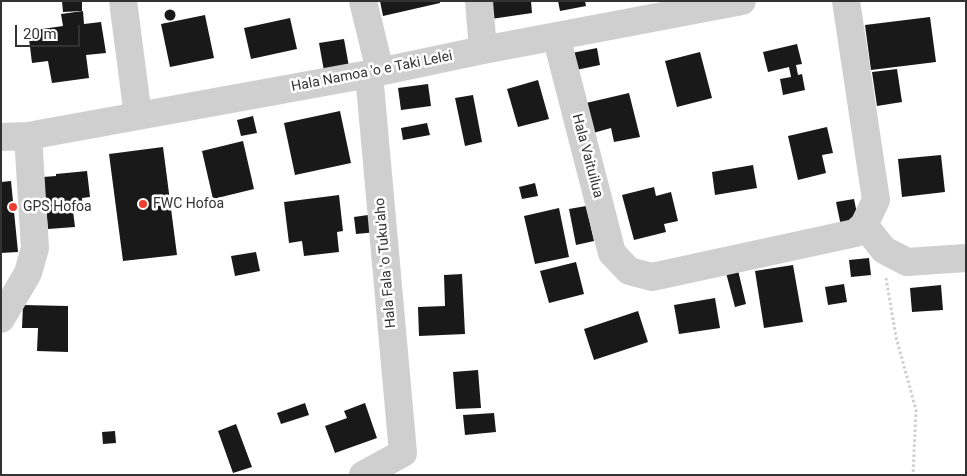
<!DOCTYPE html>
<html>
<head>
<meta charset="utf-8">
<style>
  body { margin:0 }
  #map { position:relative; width:967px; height:476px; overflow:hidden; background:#fff; font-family:Roboto,sans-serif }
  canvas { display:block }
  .frame { position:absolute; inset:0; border:2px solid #323232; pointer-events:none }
  .scale { position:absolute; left:15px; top:25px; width:65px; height:22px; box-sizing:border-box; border:2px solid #323232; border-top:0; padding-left:6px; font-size:15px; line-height:18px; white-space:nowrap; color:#323232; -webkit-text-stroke:4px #fff; paint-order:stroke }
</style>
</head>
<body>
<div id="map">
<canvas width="967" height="476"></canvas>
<div class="frame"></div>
<div class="scale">20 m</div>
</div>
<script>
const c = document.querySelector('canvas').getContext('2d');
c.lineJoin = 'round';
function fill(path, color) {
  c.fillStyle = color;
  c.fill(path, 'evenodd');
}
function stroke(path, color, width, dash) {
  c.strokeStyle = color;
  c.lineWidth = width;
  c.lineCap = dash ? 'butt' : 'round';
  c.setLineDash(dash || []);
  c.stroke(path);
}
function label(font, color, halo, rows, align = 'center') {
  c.font = font + ' Roboto,sans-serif';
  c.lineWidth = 5;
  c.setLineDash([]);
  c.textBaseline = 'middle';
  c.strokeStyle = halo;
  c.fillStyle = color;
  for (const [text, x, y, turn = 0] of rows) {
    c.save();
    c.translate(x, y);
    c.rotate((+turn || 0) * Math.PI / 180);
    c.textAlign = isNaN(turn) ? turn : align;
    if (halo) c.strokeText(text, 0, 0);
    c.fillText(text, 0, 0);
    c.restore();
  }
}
fill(new Path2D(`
  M 62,1 L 82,1 L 82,11 L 63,12 Z
  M 380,1 L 440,1 L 440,3 L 383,16 Z
  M 489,1 L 531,1 L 532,13 L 491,19 Z
  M 558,1 L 585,1 L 586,6 L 560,11 Z
  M164.5 15a5.5 5.5 0 1 1 11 0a5.5 5.5 0 1 1-11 0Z
  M 83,11 L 84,24 L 101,22 L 106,53 L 86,55 L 89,78 L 52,83 L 48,61 L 32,63 L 28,31 L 63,26 L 61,14 Z
  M 205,15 L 214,58 L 170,67 L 161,24 Z
  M 930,17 L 936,62 L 871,70 L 865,25 Z
  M 290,18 L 297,49 L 251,59 L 244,28 Z
  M 344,39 L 349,67 L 324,71 L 319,43 Z
  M 797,44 L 802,64 L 796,65 L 798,75 L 802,74 L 805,90 L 783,95 L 780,79 L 791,77 L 789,67 L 768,72 L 763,52 Z
  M 597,48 L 600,65 L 576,70 L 572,53 Z
  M 700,52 L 712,98 L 677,107 L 665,61 Z
  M 897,69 L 902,102 L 877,106 L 872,72 Z
  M 538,80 L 549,119 L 518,127 L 507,89 Z
  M 428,84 L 431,106 L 401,110 L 398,88 Z
  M 629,93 L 640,137 L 614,142 L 611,128 L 593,133 L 586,103 Z
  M 473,95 L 482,142 L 465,146 L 455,98 Z
  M 340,111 L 351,163 L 295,175 L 284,123 Z
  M 253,116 L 257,133 L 241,136 L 237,120 Z
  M 427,123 L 430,135 L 403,140 L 401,128 Z
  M 827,127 L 833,153 L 822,155 L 826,173 L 798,180 L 788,136 Z
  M 243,141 L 254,189 L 213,199 L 202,151 Z
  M 163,147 L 177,255 L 123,261 L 109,154 Z
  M 941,155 L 945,192 L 902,197 L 898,159 Z
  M 753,165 L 757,188 L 715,195 L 712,172 Z
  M 87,171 L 90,197 L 82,198 L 83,211 L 73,211 L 75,227 L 48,229 L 43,177 L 56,176 L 56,174 Z
  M 11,181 L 18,252 L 1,253 L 1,182 Z
  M 535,183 L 538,196 L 522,199 L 519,187 Z
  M 654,187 L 656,196 L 671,192 L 678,221 L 664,224 L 666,232 L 634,240 L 622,195 Z
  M 339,195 L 343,231 L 337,232 L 339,252 L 304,256 L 302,241 L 289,243 L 284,202 Z
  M 854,199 L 859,223 L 841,226 L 836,202 Z
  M 586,206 L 594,241 L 576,245 L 569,209 Z
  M 559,208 L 569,257 L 535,264 L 524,216 Z
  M 375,214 L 377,232 L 356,234 L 354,217 Z
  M 256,252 L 260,271 L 235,276 L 231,256 Z
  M 869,258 L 871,275 L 851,277 L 849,260 Z
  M 576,262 L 584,294 L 549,303 L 540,271 Z
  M 793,265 L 803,322 L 764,328 L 755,271 Z
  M 737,266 L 746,304 L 735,307 L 725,269 Z
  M 462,274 L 465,334 L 419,336 L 418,307 L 445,306 L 444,275 Z
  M 844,284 L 847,302 L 828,305 L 825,287 Z
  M 941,285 L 943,310 L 912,312 L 910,288 Z
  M 715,298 L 720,328 L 679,334 L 674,305 Z
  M 23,305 L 68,306 L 68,352 L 37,351 L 38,328 L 22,328 Z
  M 638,311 L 648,342 L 594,360 L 584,329 Z
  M 478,370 L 481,408 L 456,409 L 453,372 Z
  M 305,403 L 309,415 L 281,424 L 277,413 Z
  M 365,403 L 377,438 L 335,453 L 325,426 L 347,418 L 344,411 Z
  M 494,413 L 496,432 L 465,435 L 463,415 Z
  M 236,424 L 252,467 L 233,473 L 218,431 Z
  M 115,431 L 116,443 L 103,444 L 102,432 Z`), '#191919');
stroke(new Path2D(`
  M 886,278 L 896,337 L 916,410 L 913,475`), '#cfcfcf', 3, [2.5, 2.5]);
stroke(new Path2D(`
  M 123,1 L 138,116
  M 363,1 L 380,71
  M 479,1 L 483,50
  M 556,36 L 612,253 L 629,271 L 652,277 L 855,233 L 864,225 L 876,200 L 846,1
  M 1,137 L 28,136 L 369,74 L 483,50 L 742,1
  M 864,225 L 884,250 L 907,262 L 966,258
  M 1,319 L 28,273 L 35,248 L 28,136
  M 363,475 L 403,453 L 369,74`), '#cfcfcf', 28);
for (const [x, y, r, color] of [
  [143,204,5,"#ee3c2f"],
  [13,207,5,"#ee3c2f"]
]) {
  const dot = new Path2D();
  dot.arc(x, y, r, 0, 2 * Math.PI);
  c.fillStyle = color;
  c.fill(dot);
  stroke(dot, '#fff', 2);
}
label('14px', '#323232', '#fff', [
  ["Hala Namoa 'o e Taki Lelei",372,72,-11],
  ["Hala Vaituilua",587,156,75],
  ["Hala Fala 'o Tuku'aho",386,263,-95]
]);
label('14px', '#323232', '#fff', [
  ["FWC Hofoa",153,204],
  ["GPS Hofoa",23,207]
], 'left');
</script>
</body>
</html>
